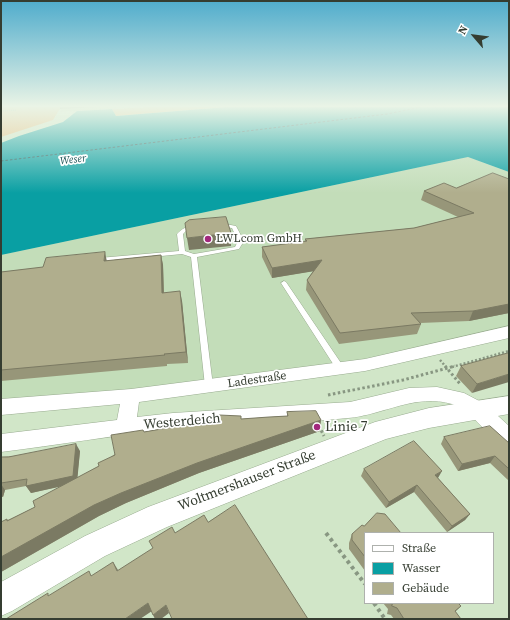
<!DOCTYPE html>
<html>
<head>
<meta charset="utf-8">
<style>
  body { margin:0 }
  #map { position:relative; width:510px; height:620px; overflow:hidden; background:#d1e6c8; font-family:"Source Serif 4",serif }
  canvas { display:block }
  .frame { position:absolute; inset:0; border:2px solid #353d31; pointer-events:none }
  .legend { position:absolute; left:364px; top:532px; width:130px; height:72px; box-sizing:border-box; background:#fff; border:1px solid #aeb1ad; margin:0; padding:5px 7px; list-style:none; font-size:12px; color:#353d31 }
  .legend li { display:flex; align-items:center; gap:8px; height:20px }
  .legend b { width:20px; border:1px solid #aeb1ad }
  .north { position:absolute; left:454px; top:16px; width:40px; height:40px; -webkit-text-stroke:3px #fff; paint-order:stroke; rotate:298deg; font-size:11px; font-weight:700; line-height:16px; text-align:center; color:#353d31 }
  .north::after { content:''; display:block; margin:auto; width:14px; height:18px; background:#353d31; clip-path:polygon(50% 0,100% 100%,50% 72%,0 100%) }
</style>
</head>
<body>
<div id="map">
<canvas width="510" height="620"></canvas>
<div class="frame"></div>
<ul class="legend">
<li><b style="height:5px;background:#fff"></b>Straße</li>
<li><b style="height:11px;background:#099fa3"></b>Wasser</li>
<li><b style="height:11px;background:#b0ae8d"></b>Gebäude</li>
</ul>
<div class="north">N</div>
</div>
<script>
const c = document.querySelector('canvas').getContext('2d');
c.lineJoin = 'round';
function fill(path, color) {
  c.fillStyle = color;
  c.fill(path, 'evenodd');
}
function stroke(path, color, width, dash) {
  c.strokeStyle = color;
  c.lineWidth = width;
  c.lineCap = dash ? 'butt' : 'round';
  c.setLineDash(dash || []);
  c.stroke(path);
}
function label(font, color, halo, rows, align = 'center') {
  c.font = font + ' "Source Serif 4",serif';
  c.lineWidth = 3.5;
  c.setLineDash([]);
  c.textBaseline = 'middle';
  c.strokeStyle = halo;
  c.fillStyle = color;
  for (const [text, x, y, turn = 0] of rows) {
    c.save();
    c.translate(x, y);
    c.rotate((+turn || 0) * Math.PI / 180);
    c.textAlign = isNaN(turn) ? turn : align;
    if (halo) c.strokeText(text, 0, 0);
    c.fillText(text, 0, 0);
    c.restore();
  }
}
fill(new Path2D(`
  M 61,107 L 145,107 L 60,112 Z
  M 468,157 L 509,172 L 509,332 L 367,369 L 1,412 L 1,255 Z`), '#c3ddb9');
fill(new Path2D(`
  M 1,107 L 61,107 L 53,120 L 1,137 Z
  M 145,107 L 226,107 L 116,116 L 112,109 Z`), '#e9b976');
fill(new Path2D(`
  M 226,107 L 509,107 L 509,172 L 468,157 L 1,255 L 1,143 L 19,136 L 63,122 L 77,111 L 112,109 L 116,116 Z`), '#099fa3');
stroke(new Path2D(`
  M 1,161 L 387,114 L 421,107`), '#235759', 1, [2.5, 2]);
const service = new Path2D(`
  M 220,223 L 236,226 L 244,241 L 239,249 L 197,257 L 213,386 L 212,388 L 209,389 L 206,388 L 205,386 L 191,257 L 182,254 L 99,262 L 96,260 L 99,258 L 179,251 L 177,234 C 182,229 188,225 195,226 L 195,228 L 186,231 L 183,234 L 185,251 L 194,254 L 235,247 L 238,241 L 232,228 L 218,226 L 218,224 Z
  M 284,281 L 286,282 L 343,366 L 344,368 L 343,370 L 340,371 L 337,370 L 281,283 Z`);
const minor = new Path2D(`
  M 509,326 L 509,338 L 365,371 L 139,402 L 137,417 L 173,413 L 350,402 L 409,388 L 437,387 L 464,393 L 485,404 L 509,426 L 509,448 C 487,440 476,412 452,404 C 416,393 383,415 348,418 C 290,424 231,423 172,429 C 115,435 58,445 1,452 L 1,434 L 117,420 L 120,404 L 1,415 L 1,399 L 131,389 L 365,359 Z`);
const tertiary = new Path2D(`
  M 509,396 L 509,414 L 429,428 L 386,439 L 167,527 L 105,556 L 12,611 L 1,616 L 1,582 L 85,536 L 148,507 L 375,422 L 429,408 Z`);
stroke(service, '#98ab8f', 1);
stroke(minor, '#98ab8f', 1);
stroke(tertiary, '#98ab8f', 1);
stroke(new Path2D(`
  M 1,111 L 17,110`), '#889782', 1.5, [1, 1]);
stroke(new Path2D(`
  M 440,360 L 446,367
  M 452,367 L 509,351`), '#889782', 2.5, [2, 2]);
stroke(new Path2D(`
  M 445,366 L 461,385
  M 328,395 L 403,380 L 455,366
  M 319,426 L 324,436`), '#889782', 3, [2.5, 2.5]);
stroke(new Path2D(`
  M 326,533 L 365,584
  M 374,603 L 385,619`), '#889782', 4, [3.5, 3.5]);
fill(service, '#fff');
fill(minor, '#fff');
fill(tertiary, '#fff');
fill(new Path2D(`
  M 493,173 L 509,313 L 469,321 L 420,323 L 421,324 L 417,334 L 339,344 L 306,290 L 307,280 L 313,271 L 272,278 L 262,257 L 262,247 L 305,242 L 305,239 L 414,228 L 458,217 L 421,200 L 424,191 L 456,188 Z
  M 161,255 L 163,265 L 164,293 L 182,301 L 188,363 L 167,364 L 167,366 L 1,381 L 1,272 Z
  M 509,353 L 472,393 L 456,376 L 461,366 Z
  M 287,412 L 320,431 L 199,473 L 126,503 L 99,516 L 1,572 L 1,522 L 8,520 L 35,507 L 61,486 L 31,493 L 26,486 L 5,490 L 3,497 L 1,497 L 1,457 L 80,451 L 77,478 L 99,466 L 144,432 L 218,419 L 218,416 L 241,416 L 241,419 L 287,416 Z
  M 444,437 L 509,443 L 509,481 L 490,463 L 458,471 L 441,444 Z
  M 364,469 L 438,478 L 470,514 L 465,520 L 447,532 L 414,492 L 386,508 L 361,476 Z
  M 364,526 L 365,533 L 365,571 L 349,549 L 349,543 L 352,534 Z
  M 383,603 L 458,603 L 461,606 L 455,612 L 461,619 L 394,619 L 391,615 L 387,614 L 388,609 Z`), '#979679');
fill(new Path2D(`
  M 60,107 L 97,107 L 60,109 Z
  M 231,233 L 231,246 L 189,250 L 187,238 Z
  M 105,252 L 107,262 L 104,261 Z
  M 161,255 L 163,265 L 164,303 L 162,293 Z
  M 322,260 L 321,270 L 272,278 L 272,268 Z
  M 180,291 L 182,301 L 188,363 L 186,352 Z
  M 509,304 L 509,313 L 469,321 L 473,311 Z
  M 509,374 L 509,382 L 472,393 L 477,384 Z
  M 321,420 L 320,431 L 199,473 L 126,503 L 99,516 L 1,572 L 1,557 L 94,505 L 121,493 L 197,463 Z
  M 76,444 L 80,451 L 77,483 L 31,493 L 26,486 Z
  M 495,456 L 490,463 L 458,471 L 462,464 Z
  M 442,471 L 438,478 L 431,482 L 435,475 Z
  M 1,484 L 5,490 L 3,497 L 1,495 Z
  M 417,485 L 414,492 L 386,508 L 389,502 Z
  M 470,514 L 465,520 L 447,532 L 452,526 Z
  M 113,562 L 118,570 L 117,571 Z
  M 148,603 L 152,611 L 140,619 L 125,619 Z
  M 166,605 L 169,613 L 161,619 L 155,619 L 153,615 Z`), '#7b7a63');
const building = new Path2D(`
  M 493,173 L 509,179 L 509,304 L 473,311 L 411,313 L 421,324 L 340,333 L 307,280 L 322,260 L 272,268 L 262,247 L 307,241 L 305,239 L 414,228 L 474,213 L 424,191 L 444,183 L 456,188 Z
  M 226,217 L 231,233 L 187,238 L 185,223 L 189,220 Z
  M 105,252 L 104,261 L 161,255 L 162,293 L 180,291 L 186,352 L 164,354 L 165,355 L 1,370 L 1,272 L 43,267 L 46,258 Z
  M 509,353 L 509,374 L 477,384 L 461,366 Z
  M 316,411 L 321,420 L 197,463 L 121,493 L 94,505 L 1,557 L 1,522 L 7,519 L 7,521 L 35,507 L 33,501 L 99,466 L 98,463 L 115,455 L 111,435 L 143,430 L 144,432 L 219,419 L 218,416 L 219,415 L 241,416 L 241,419 L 269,417 L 288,416 L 287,412 Z
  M 490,426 L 509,443 L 509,469 L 495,456 L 462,464 L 444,437 Z
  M 414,441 L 442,471 L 435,475 L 470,514 L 452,526 L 417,485 L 389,502 L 364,469 Z
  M 76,444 L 73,476 L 26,486 L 27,479 L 1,483 L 1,457 L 8,457 Z
  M 235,505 L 308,619 L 172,619 L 166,605 L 153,615 L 148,603 L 125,619 L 6,619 L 48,593 L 48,596 L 89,571 L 91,576 L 113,562 L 117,571 L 153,548 L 149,541 L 172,527 L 175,533 L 204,515 L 208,522 Z
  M 377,513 L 385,514 L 401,533 L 365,533 L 365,557 L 352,540 L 352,534 L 362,525 L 364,526 Z
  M 393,603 L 458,603 L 461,606 L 455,611 L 461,619 L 404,619 L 397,608 L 392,606 Z`);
fill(building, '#b0ae8d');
stroke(building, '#7b7a63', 1);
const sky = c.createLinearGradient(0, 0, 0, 193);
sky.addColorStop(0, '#4faccc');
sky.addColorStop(0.55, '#eaf4e6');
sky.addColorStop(1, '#eaf4e600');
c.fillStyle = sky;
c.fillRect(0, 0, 510, 193);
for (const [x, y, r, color] of [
  [208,239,4,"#a2287d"],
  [317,427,4,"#a2287d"]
]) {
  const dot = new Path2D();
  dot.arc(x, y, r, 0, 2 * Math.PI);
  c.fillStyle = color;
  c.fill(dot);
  stroke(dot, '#fff', 1.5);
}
label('italic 11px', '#235759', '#fff', [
  ["Weser",73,160,-7]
]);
label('12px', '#353d31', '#fff', [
  ["LWLcom GmbH",216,239]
], 'left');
label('12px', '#353d31', '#fff', [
  ["Ladestraße",257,380,-8]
]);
label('14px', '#353d31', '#fff', [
  ["Westerdeich",182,422,-5],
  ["Woltmershauser Straße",247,481,-21]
]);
label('14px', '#353d31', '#fff', [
  ["Linie 7",325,427]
], 'left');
</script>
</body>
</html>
